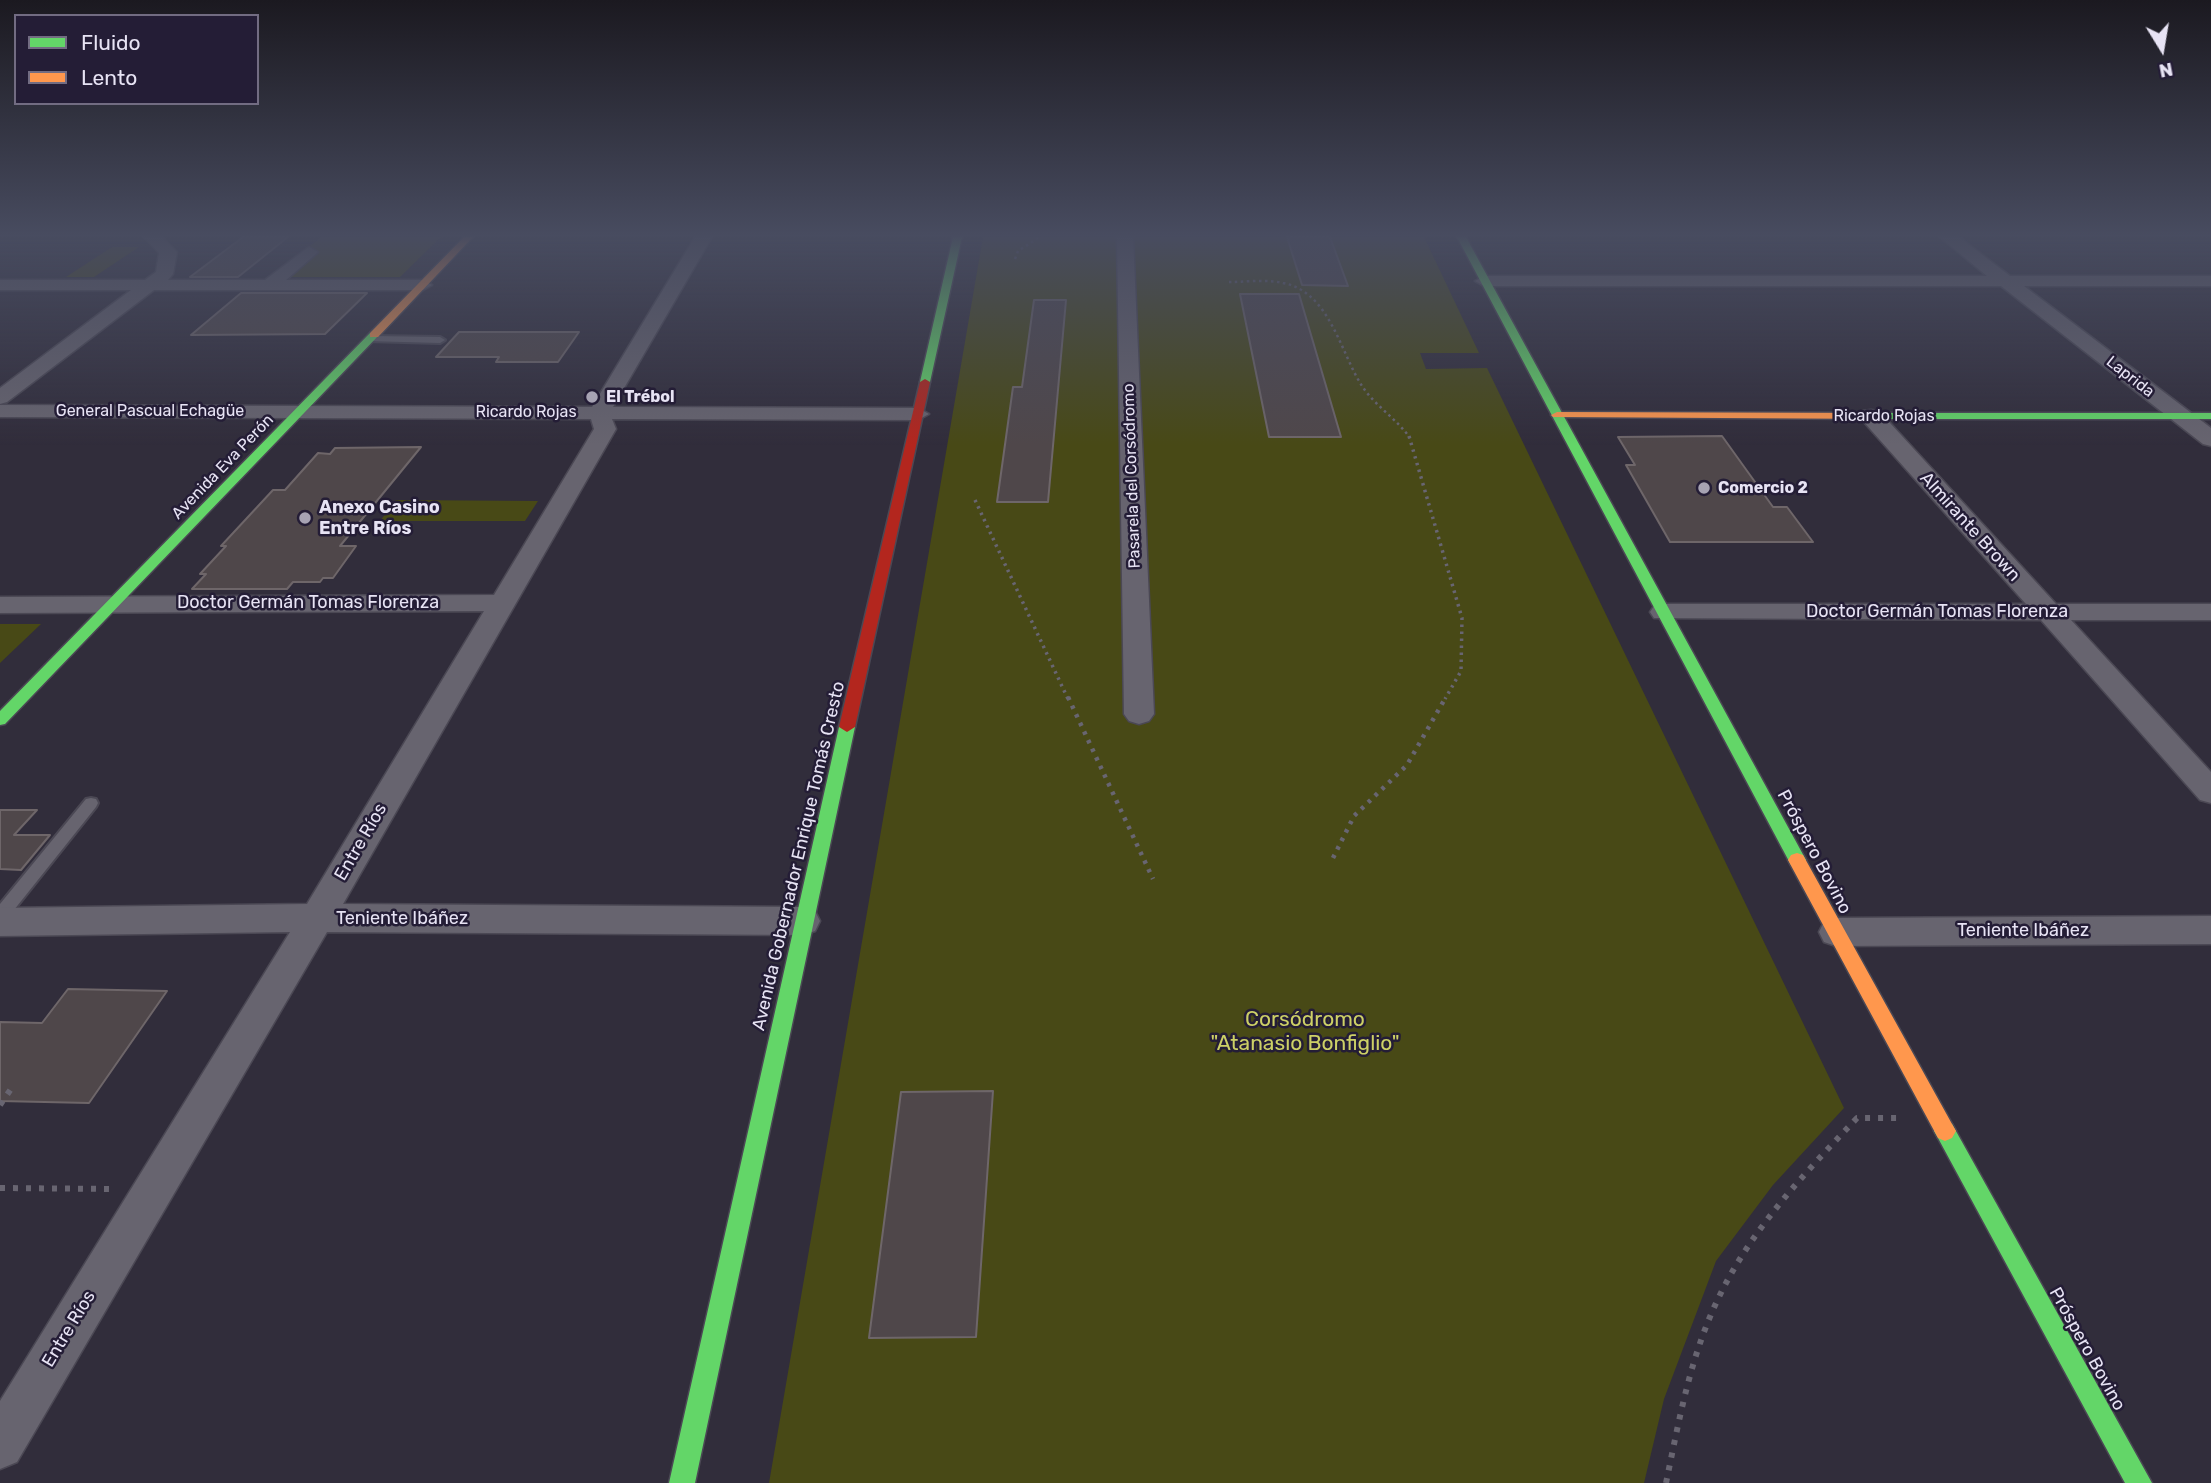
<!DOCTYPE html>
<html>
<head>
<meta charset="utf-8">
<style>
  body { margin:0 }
  #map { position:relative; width:2211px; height:1483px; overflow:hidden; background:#312d3b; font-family:Rubik,sans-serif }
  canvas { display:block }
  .legend { position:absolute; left:14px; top:14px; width:245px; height:91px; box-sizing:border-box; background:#241d36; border:2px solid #726c82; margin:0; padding:9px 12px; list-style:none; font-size:21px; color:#e7e3f4 }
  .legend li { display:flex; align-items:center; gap:14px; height:35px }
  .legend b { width:35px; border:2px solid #726c82 }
  .north { position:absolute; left:2127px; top:14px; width:70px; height:70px; -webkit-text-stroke:5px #241d36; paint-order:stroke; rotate:169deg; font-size:19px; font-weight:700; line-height:28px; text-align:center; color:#e7e3f4 }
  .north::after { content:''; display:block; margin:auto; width:24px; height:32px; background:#e7e3f4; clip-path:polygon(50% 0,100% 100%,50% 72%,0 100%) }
</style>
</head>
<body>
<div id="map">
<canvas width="2211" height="1483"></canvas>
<ul class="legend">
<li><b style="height:9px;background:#63d668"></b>Fluido</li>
<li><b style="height:9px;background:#ff974d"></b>Lento</li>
</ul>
<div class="north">N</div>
</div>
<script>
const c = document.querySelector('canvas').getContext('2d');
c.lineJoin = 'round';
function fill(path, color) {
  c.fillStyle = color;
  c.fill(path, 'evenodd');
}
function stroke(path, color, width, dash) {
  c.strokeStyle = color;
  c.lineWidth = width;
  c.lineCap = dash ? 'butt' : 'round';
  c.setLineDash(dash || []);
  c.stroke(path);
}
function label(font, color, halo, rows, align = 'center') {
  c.font = font + ' Rubik,sans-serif';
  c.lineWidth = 5;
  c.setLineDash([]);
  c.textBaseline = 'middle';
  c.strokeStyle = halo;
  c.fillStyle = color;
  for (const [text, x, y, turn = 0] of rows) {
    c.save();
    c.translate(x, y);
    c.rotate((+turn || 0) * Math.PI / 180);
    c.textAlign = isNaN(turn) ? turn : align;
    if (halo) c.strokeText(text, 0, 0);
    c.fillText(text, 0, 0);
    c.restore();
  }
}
fill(new Path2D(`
  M 321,237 L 441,237 L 400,277 L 272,277 Z
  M 983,237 L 1424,237 L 1479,353 L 1420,353 L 1426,369 L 1487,368 L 1844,1108 L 1773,1185 L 1716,1261 L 1664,1399 L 1644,1483 L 769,1483 Z
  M 112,247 L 139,247 L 94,277 L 66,277 Z
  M 396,500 L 538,501 L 525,521 L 380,521 Z
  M 0,624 L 41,624 L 0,663 Z`), '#484916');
const building = new Path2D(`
  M 243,237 L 288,237 L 238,277 L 190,277 Z
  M 1287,237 L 1330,237 L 1348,286 L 1302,285 Z
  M 241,293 L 367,293 L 325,334 L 191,335 Z
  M 1240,294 L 1299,294 L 1341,437 L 1269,437 Z
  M 1034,300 L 1066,300 L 1048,502 L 997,502 L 1013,387 L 1022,387 Z
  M 459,332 L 579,332 L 558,362 L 496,362 L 499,357 L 436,357 Z
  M 1722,436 L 1773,507 L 1787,507 L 1813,542 L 1670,542 L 1626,465 L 1635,465 L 1618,437 Z
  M 421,447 L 340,546 L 356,546 L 333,578 L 323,578 L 320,582 L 293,582 L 287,589 L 192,589 L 206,574 L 200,574 L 226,546 L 221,546 L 273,490 L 285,490 L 318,453 L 330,454 L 335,448 Z
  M 0,810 L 37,810 L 14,835 L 50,835 L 21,870 L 0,869 Z
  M 68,989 L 167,991 L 89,1103 L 0,1101 L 0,1022 L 42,1023 Z
  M 993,1091 L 976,1337 L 869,1338 L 901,1092 Z`);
fill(building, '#4f474a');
stroke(building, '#6e6669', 2);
const lane = new Path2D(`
  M 371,336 L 440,337 L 445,340 L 440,343 L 368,341 L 368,337 Z
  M 91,798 L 96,799 L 98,803 L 96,807 L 6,920 L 0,921 L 0,904 L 86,799 Z`);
const street = new Path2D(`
  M 144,237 L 162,237 L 177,252 L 173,274 L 168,280 L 265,280 L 309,247 L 318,252 L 286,280 L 423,280 L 432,285 L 423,290 L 154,290 L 7,402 L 0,404 L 0,388 L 131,290 L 0,290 L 0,280 L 145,280 L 156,272 L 159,253 Z
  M 695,237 L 712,237 L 613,407 L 918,408 L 929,414 L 918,420 L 612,419 L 616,429 L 343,904 L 803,907 L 815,911 L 820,921 L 815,931 L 803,935 L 327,932 L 17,1462 L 0,1469 L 0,1401 L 290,932 L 0,936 L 0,908 L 307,904 L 484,611 L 0,613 L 0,597 L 494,595 L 594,429 L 591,419 L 0,417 L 0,405 L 592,407 Z
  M 1117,237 L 1133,237 L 1154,714 L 1149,721 L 1139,724 L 1129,721 L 1124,714 Z
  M 1940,237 L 1959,237 L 2010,276 L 2211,276 L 2211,286 L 2024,286 L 2211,428 L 2211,446 L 2203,444 L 2001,286 L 1484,286 L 1475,281 L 1484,276 L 1987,276 Z
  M 1871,410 L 1879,411 L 2056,604 L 2211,604 L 2211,620 L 2071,620 L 2211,772 L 2211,803 L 2200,800 L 2041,620 L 1654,618 L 1650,612 L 1654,606 L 1663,604 L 2026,604 L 1863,421 L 1860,416 L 1863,411 Z
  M 2211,916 L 2211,944 L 1836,946 L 1824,942 L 1819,932 L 1824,922 L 1836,918 Z`);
const fast = new Path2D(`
  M 953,237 L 962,237 L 930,382 L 925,385 L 920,382 Z
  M 1457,237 L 1466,237 L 1806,860 L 1803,865 L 1791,865 Z
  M 370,333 L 379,335 L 5,724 L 0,725 L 0,711 Z
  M 2211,413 L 2211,419 L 1886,419 L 1880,416 L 1886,413 Z
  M 847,722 L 855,727 L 695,1483 L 669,1483 L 839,727 Z
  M 1945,1121 L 1952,1124 L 2152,1483 L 2125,1483 L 1938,1138 L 1934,1131 L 1938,1124 Z`);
const slow = new Path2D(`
  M 464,237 L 473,237 L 378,337 L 370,337 L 370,333 Z
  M 1557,412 L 1886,413 L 1892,416 L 1886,419 L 1553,417 L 1551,415 Z
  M 1797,853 L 1803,855 L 1952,1124 L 1956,1131 L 1952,1138 L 1945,1141 L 1938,1138 L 1788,860 L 1791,855 Z`);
const jam = new Path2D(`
  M 925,379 L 930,382 L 855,727 L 847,732 L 839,727 L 920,382 Z`);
stroke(lane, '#4b4854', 4);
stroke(street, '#4b4854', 3);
stroke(fast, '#4b4854', 3);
stroke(slow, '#4b4854', 3);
stroke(jam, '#4b4854', 3);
stroke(new Path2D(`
  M 1015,259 L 1018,251 L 1040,237
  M 1229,282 C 1246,282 1266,279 1283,283 C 1330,292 1340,352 1362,386 C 1375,406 1397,419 1410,438`), '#686571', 2.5, [2.5, 3.5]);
stroke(new Path2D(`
  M 1409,436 L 1462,618 L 1461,671 L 1445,699
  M 975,500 L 1068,699`), '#686571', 3.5, [2.5, 4.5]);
stroke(new Path2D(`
  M 1068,697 L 1153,879
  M 1333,858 L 1354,816 L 1407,765 L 1446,697`), '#686571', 4.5, [3.5, 6]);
stroke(new Path2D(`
  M 0,1105 L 11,1089
  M 0,1188 L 114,1189
  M 1666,1483 C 1679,1421 1690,1357 1718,1299 C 1751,1229 1805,1173 1857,1118 L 1897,1118`), '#686571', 6, [5, 8]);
fill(lane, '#67646f');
fill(street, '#67646f');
fill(fast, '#63d668');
fill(slow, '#ff974d');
fill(jam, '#b3261e');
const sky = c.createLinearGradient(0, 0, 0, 445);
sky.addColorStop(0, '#1b1920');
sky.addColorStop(0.53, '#484c60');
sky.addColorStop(1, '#484c6000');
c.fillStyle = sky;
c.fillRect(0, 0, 2211, 445);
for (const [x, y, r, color] of [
  [592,397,7,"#a7a3b3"],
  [1704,488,7,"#a7a3b3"],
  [305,518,7,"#a7a3b3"]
]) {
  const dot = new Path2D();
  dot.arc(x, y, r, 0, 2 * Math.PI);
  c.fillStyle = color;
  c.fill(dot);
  stroke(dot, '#241d36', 2.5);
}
label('16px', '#e7e3f4', '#241d36', [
  ["Laprida",2130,377,38],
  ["General Pascual Echagüe",150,411],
  ["Ricardo Rojas",526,412],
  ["Ricardo Rojas",1884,416],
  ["Avenida Eva Perón",223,467,-46],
  ["Pasarela del Corsódromo",1132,476,-92]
]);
label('bold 16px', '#e7e3f4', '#241d36', [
  ["El Trébol",606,397],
  ["Comercio 2",1718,488]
], 'left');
label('bold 18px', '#e7e3f4', '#241d36', [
  ["Anexo Casino",319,508],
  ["Entre Ríos",319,529]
], 'left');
label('18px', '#e7e3f4', '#241d36', [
  ["Almirante Brown",1970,527,48],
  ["Doctor Germán Tomas Florenza",308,603],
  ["Doctor Germán Tomas Florenza",1937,612],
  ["Entre Ríos",361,842,-60],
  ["Próspero Bovino",1814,852,62],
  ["Avenida Gobernador Enrique Tomás Cresto",799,856,-77],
  ["Teniente Ibáñez",402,919],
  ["Teniente Ibáñez",2023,931],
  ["Entre Ríos",69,1329,-59],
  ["Próspero Bovino",2087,1349,61]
]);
label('21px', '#cdd066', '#241d36', [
  ["Corsódromo",1305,1020],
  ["\"Atanasio Bonfiglio\"",1305,1044]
]);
</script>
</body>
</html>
